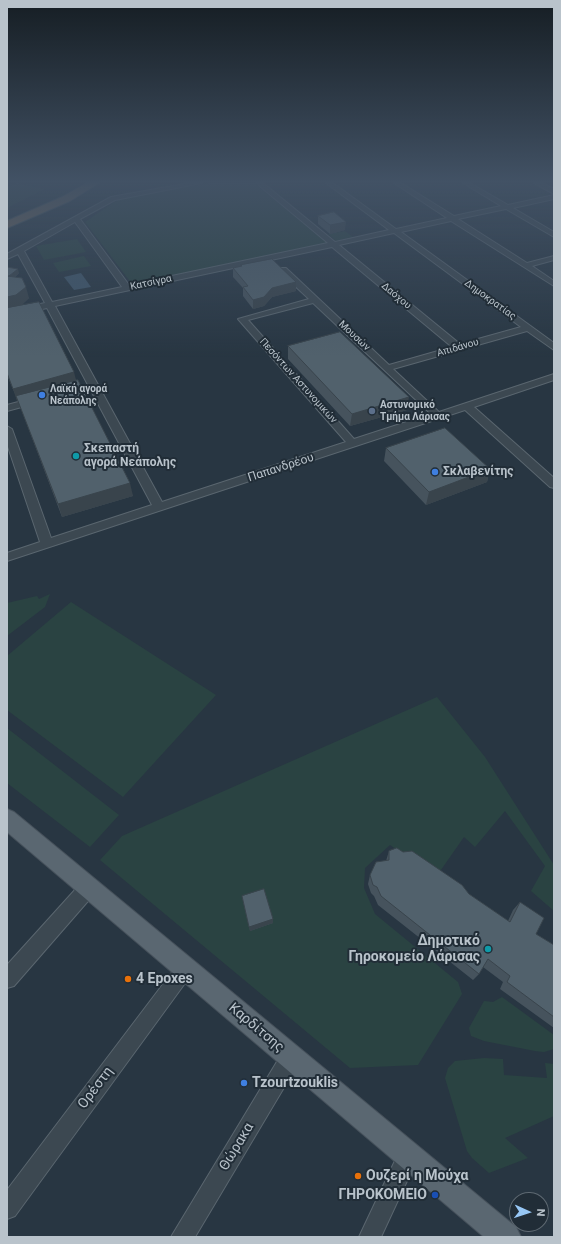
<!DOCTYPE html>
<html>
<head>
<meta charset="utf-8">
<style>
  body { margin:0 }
  #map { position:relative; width:561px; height:1244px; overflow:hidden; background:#283642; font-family:Roboto,sans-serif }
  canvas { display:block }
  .frame { position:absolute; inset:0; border:8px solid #b9c3cb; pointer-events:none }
  .north { position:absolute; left:509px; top:1192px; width:40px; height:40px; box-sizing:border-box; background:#212d37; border:1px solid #5e6972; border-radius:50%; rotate:93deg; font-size:11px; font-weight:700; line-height:16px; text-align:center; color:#b9c3cb }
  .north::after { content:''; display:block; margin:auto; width:14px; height:18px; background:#96c6f4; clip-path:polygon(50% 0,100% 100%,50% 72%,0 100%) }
</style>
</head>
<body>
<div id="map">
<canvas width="561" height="1244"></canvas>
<div class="frame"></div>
<div class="north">N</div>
</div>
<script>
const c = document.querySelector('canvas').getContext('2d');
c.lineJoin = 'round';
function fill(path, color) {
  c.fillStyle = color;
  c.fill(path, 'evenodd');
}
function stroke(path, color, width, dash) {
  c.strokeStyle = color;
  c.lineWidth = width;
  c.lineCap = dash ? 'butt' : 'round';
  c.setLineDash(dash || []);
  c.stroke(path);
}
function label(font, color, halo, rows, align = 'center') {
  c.font = font + ' Roboto,sans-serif';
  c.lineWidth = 4;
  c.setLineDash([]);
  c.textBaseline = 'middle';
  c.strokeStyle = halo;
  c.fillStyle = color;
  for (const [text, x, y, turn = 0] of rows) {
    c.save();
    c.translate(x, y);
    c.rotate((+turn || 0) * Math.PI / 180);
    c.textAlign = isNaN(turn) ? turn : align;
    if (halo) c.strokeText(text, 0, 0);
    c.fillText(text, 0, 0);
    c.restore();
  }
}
fill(new Path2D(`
  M 17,183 L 45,189 L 7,208 L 7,187 Z
  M 210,183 L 254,183 L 327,243 L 132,284 L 85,222 L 120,198 Z
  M 345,231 L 353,237 L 336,241 L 328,234 Z
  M 77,239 L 86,252 L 44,260 L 36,246 Z
  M 84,256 L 91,266 L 59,272 L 53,263 Z
  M 50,594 L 45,607 L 7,636 L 7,603 L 37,596 L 39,599 Z
  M 71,602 L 216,695 L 123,797 L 7,710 L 7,656 Z
  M 437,697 L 485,757 L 554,865 L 554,911 L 531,891 L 545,866 L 505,811 L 475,847 L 464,837 L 436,877 L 390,845 L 365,868 L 364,888 L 375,914 L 458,982 L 462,994 L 418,1065 L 350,1068 L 100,860 L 122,836 Z
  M 7,728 L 119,815 L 90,847 L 7,783 Z
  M 502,997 L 554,1035 L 554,1049 L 544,1052 L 535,1051 L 484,1041 L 471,1036 L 469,1028 L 484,1001 L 493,1002 Z
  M 484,1058 L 503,1059 L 504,1075 L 547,1078 L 545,1063 L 554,1064 L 554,1116 L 505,1138 L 528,1158 L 489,1173 L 472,1158 L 467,1151 L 445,1078 L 448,1068 L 455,1061 Z`), '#2a4342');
fill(new Path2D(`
  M 81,273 L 91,287 L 74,290 L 64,277 Z`), '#3f566a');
const minor = new Path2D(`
  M 189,183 L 202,183 L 115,200 L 80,219 L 129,285 L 328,243 L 256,183 L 263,183 L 335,242 L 389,230 L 326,183 L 333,183 L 396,229 L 447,218 L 394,183 L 401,183 L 454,216 L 501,206 L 463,183 L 470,183 L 508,205 L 554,195 L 554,199 L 513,208 L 554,232 L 554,237 L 506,209 L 458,219 L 527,263 L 554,256 L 554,260 L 532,266 L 554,281 L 554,286 L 451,221 L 401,232 L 554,343 L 554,350 L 527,331 L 393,369 L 439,412 L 554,374 L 554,380 L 474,407 L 554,478 L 554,488 L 550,487 L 465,410 L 7,561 L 7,553 L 40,542 L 7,444 L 7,426 L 12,429 L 51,538 L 152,505 L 47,308 L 7,317 L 7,311 L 45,303 L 18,254 L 7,259 L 7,254 L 111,197 ZM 75,222 L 122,287 L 52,302 L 24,251 ZM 394,233 L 521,327 L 460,344 L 339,245 ZM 332,247 L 452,347 L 389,365 L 286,268 L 280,268 L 280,272 L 309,299 L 238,319 L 346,442 L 162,502 L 55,306 ZM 313,303 L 431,414 L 354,439 L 248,320 Z
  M 534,183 L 542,183 L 554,189 L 554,194 Z
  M 37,397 L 42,400 L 40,402 L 7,411 L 7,405 Z
  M 89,878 L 95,881 L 98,887 L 95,893 L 14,986 L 7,988 L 7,965 L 83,881 Z
  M 185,960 L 191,963 L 194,969 L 191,975 L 15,1216 L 7,1219 L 7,1190 L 179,963 Z
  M 291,1047 L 298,1050 L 301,1057 L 298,1064 L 195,1237 L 171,1237 L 284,1050 Z
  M 408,1144 L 415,1148 L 419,1155 L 381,1237 L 359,1237 L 401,1148 Z`);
const major = new Path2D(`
  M 7,809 L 14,812 L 516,1227 L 521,1237 L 484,1237 L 7,832 Z`);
const highway = new Path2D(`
  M 87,183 L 99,183 L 70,201 L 7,228 L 7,221 L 62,197 Z`);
stroke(minor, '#5a666f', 2);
stroke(major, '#46515b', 2);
stroke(highway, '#47535c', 2);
fill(minor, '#3c4851');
fill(major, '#5a6771');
fill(highway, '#77685a');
fill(new Path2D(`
  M 318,216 L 345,230 L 330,234 L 318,224 Z
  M 241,265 L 296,291 L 272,297 L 264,306 L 253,309 L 243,296 L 243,288 L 233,277 L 233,268 L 241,267 Z
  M 7,267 L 19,273 L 15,277 L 29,298 L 21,305 L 77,381 L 133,496 L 62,517 L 18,401 L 7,375 Z
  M 288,346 L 407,410 L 350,426 L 288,359 Z
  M 386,448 L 490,469 L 487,482 L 426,505 L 384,461 Z
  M 389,851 L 469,894 L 508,921 L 513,910 L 520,902 L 536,934 L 554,945 L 554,1028 L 500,989 L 503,982 L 483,967 L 479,974 L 473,980 L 378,905 L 374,896 L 371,893 L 368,884 L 370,875 L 386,861 Z
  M 242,896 L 273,923 L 250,931 Z`), '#46535d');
fill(new Path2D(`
  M 346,222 L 345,230 L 330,234 L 330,225 Z
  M 18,269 L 19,273 L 7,283 L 7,278 Z
  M 296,282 L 296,291 L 272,297 L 264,306 L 253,309 L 253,300 L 272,288 Z
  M 26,287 L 29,298 L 20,307 L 7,310 L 7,297 Z
  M 74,372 L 77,384 L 17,401 L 13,389 Z
  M 409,397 L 407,410 L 350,426 L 352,414 Z
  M 490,469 L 487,482 L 426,505 L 429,492 Z
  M 130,483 L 133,496 L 62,517 L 58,504 Z
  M 273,919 L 273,923 L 250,931 L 249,927 Z`), '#39444c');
const building = new Path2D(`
  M 334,212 L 346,222 L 330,225 L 318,216 Z
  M 272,259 L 296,282 L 272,288 L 264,297 L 253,300 L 243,287 L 248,286 L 233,268 L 242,266 L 241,265 Z
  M 7,267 L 18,269 L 9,276 L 7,276 Z
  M 7,276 L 22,278 L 26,287 L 16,295 L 7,297 Z
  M 39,302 L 74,372 L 13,389 L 7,373 L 7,308 Z
  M 340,332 L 409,397 L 352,414 L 288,346 Z
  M 78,380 L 130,483 L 58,504 L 16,396 Z
  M 445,428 L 490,469 L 429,492 L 386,448 Z
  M 397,848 L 403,852 L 412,851 L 462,885 L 469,894 L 510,922 L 520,902 L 544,918 L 536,934 L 554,945 L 554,1017 L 507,982 L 510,976 L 488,959 L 479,974 L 381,896 L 377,887 L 373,885 L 370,875 L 376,862 L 389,860 L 389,851 Z
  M 264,889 L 273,919 L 249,927 L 242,896 Z`);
fill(building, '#51616c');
stroke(building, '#39444c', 1);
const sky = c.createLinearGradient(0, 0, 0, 357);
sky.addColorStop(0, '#161e24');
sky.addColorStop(0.51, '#425265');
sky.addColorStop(1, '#42526500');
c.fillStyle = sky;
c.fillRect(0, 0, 561, 357);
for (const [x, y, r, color] of [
  [42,395,4,"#3f7fe0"],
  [372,411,4,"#5c6f8a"],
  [76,456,4,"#0f9aa8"],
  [435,472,4,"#3f7fe0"],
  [488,949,4,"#0f9aa8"],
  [128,979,4,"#e8710a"],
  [244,1083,4,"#3f7fe0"],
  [358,1176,4,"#e8710a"],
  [435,1195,4,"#1a4fb4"]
]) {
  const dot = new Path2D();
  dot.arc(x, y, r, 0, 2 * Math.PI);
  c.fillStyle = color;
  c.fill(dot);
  stroke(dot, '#212d37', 1.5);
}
label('10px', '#b9c3cb', '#212d37', [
  ["Κατσίγρα",151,283,-12],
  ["Δαόχου",396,296,40],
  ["Δημοκρατίας",490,300,36],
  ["Μουσών",354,336,43],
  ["Απιδάνου",458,348,-16],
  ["Πεσόντων Αστυνομικών",298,381,48]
]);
label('bold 10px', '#b9c3cb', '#212d37', [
  ["Λαϊκή αγορά",50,389],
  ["Νεάπολης",50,401],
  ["Αστυνομικό",380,405],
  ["Τμήμα Λάρισας",380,417]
], 'left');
label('bold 12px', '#b9c3cb', '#212d37', [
  ["Σκεπαστή",84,449],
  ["αγορά Νεάπολης",84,463],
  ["Σκλαβενίτης",443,472]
], 'left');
label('12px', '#b9c3cb', '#212d37', [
  ["Παπανδρέου",281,468,-18]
]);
label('bold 14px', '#b9c3cb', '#212d37', [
  ["Δημοτικό",480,941,"right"],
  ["Γηροκομείο Λάρισας",480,957,"right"],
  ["4 Epoxes",136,979],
  ["Tzourtzouklis",252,1083],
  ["Ουζερί η Μούχα",366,1176],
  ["ΓΗΡΟΚΟΜΕΙΟ",427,1195,"right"]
], 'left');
label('14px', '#b9c3cb', '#212d37', [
  ["Καρδίτσης",256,1028,40],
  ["Ορέστη",96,1088,-53],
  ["Θώρακα",237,1147,-59]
]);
</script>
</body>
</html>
